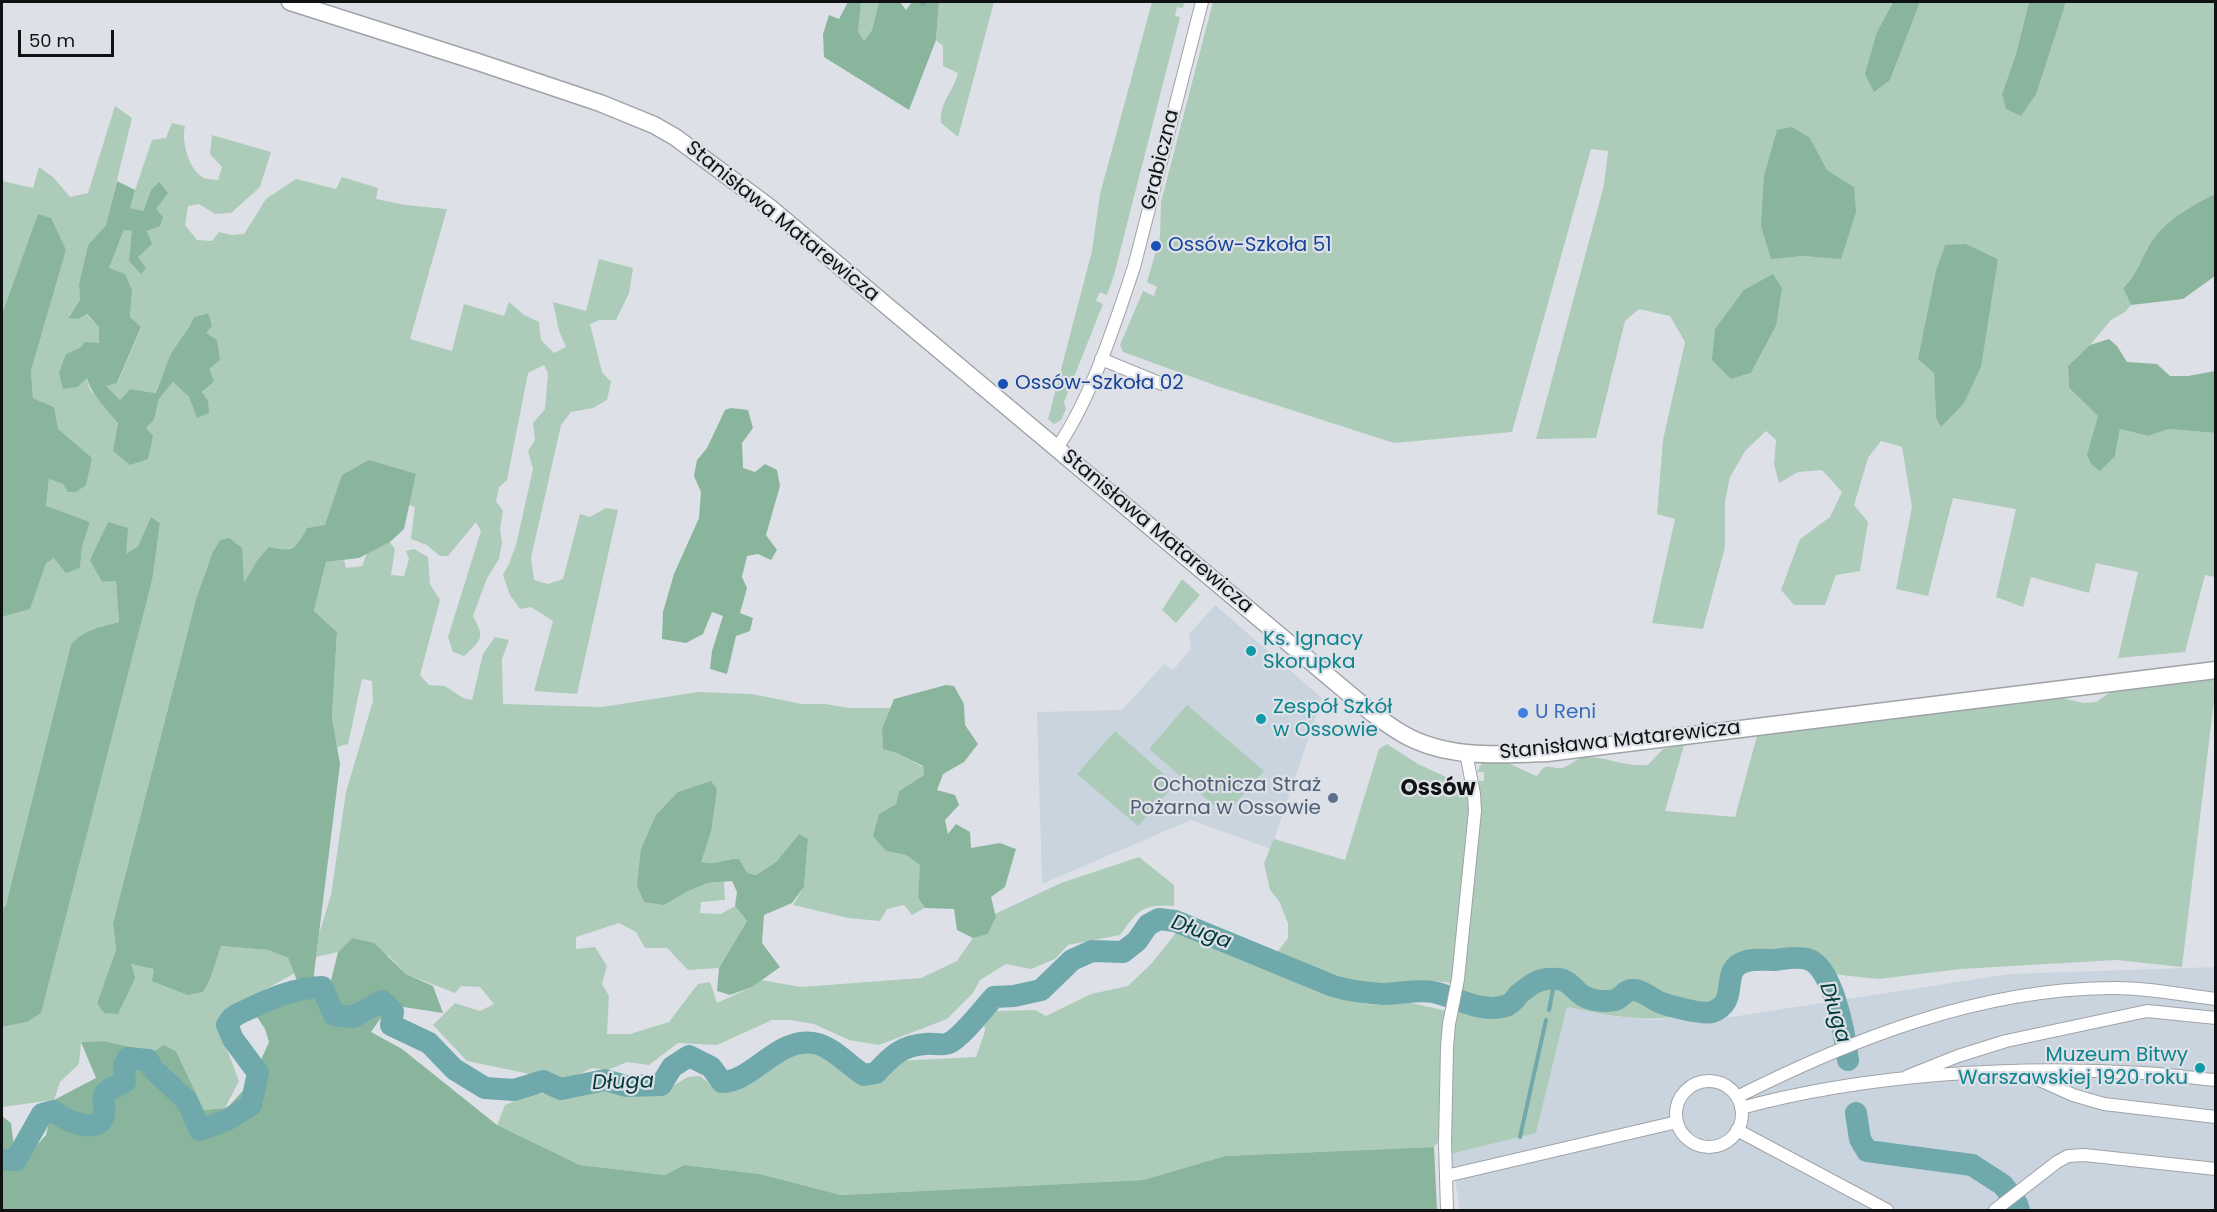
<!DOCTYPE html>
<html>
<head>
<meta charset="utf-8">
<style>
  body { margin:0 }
  #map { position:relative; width:2217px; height:1212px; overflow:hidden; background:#dde1e7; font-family:Poppins,sans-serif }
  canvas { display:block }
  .frame { position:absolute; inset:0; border:3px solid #101113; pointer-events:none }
  .scale { position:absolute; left:18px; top:30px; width:96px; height:27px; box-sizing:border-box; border:3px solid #101113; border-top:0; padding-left:8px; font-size:18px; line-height:21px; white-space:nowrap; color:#101113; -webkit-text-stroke:4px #dde1e7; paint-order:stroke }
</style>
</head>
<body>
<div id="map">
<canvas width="2217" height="1212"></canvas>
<div class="frame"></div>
<div class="scale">50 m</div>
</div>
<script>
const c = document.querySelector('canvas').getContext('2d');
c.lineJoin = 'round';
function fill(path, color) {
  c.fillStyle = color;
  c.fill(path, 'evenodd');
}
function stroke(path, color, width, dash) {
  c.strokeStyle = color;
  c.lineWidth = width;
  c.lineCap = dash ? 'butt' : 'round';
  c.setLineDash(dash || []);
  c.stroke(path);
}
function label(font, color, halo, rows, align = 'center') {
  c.font = font + ' Poppins,sans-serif';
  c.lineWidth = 4.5;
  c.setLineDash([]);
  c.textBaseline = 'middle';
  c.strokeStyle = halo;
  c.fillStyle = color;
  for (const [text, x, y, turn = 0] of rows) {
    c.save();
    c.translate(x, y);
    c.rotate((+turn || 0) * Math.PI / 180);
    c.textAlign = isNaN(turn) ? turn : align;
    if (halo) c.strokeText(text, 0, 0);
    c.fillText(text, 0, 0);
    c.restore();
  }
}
fill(new Path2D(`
  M 1215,605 L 1322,698 L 1271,849 L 1191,820 L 1042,884 L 1037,712 L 1122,710 L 1164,664 L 1173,670 L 1191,649 L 1189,634 Z
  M 2215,967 L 2215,1210 L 1460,1210 L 1451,1154 L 1536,1133 L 1567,1007 L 1611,1016 L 1653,1020 L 1684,1016 L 1712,1020 L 2009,974 Z`), '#cad4df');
fill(new Path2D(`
  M 861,2 L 879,2 L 872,30 L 864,41 L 857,32 Z
  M 939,2 L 994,2 L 958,137 L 941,123 C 939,102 954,91 958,73 L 943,66 L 943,46 L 936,40 Z
  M 1152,2 L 1184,2 L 1183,8 L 1177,7 L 1175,16 L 1180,17 L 1114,275 L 1107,295 L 1100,292 L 1096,301 L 1103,304 L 1064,402 L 1066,409 L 1061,420 L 1054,424 L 1048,419 L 1092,251 L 1100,194 Z
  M 1213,2 L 1893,2 L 1877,32 L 1890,80 L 1920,2 L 2029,2 L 2016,54 L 2002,94 L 2065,6 L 2066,2 L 2215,2 L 2215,194 C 2195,204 2173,216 2158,233 C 2144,250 2140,273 2123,288 L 2131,305 L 2125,312 L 2111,320 L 2090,345 L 2068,366 L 2069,388 L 2098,416 L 2115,456 L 2120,429 L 2148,436 L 2169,429 L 2215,433 L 2215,577 L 2205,575 L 2185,652 L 2118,658 L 2138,572 L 2096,563 L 2089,593 L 2031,577 L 2023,607 L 1996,597 L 2016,509 L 1953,498 L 1928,596 L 1896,589 L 1912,507 L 1902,447 L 1881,441 L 1868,458 L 1854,505 L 1868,522 L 1860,571 L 1836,575 L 1825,605 L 1794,605 L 1781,590 L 1800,539 L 1830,517 L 1842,492 L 1822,470 L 1798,472 L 1779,483 L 1774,464 L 1776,440 L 1766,431 L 1745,451 L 1730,477 L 1725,502 L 1725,547 L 1703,629 L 1652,623 L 1675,519 L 1657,514 L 1663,440 L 1685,342 L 1670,316 L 1639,309 L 1625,321 L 1596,438 L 1536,439 L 1604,185 L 1608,151 L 1591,149 L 1512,432 L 1394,443 L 1220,387 L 1123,352 L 1120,345 L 1143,291 L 1154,296 L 1157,287 L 1147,282 L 1160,237 L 1161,202 ZM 1810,138 L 1827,170 L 1854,187 L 1841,258 L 1803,256 L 1771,258 ZM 1966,244 L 1998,259 L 1936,417 L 1934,373 ZM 1776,326 L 1751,373 L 1731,379 Z
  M 115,106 L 132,118 L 106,225 L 88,245 L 79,284 L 80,300 L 68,317 L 78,319 L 86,314 L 99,327 L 99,343 L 66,354 L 86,377 L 90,390 L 106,406 L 118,425 L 146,428 L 154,420 L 159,399 L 173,382 L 189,397 L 197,417 L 209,369 L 205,333 L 211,326 L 207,313 L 194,317 C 188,332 176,344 169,358 C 164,370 161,382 154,393 L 130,389 L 120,400 L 105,386 L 118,382 L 141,328 L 130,317 L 132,290 L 109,268 L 124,230 L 132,231 L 138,257 L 156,209 L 151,190 L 143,211 L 129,208 L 152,140 L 166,138 L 172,123 L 185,126 C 181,141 189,171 204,178 C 208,179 214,180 218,180 L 222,167 L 210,154 L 212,135 L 271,152 L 260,187 L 231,213 L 215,214 L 199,204 L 188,206 L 185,225 L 197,240 L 212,241 L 219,232 L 232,235 L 244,234 L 266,199 L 296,179 L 336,189 L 342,177 L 378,188 L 376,199 L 405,205 L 447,209 L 410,339 L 452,351 L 464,304 L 504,316 L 509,302 L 524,315 L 539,322 L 541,340 L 554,353 L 566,347 L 559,331 L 553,302 L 586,311 L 599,259 L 633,268 L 629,293 L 616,320 L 599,320 L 590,324 L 602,372 L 611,382 L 607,400 L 593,408 L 571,412 L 561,425 L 531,558 L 534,580 L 548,584 L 563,579 L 580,514 L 590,517 L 606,508 L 618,510 L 577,694 L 534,691 L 553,621 L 531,607 L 520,609 L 510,595 L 503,575 L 509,564 L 516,545 L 533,469 L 528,451 L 535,440 L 533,423 L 545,409 L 548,373 L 544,365 L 528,373 L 507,480 L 499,487 L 496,501 L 503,511 L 500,529 L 502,543 L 499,559 L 487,578 L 473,616 C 485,638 482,640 464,656 L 453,652 L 448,637 L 481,531 L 476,522 L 448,556 L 440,556 L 427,545 L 411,539 L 415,507 L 409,505 L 416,474 L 326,526 L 307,528 L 298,545 L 256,562 L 244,584 L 212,554 L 196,599 L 113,923 L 116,950 L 97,1003 L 118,1013 L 123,1000 L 130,964 L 211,977 L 221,946 L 268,950 L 288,958 L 295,973 L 236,1006 L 223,1020 L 223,1039 L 239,1081 L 225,1108 L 204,1110 L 176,1051 L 162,1046 L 154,1052 L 103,1041 L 81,1042 L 79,1064 L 60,1082 L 54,1100 L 2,1107 L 2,1027 L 27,1022 L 153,576 L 160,523 L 151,517 L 138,546 L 125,555 L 108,522 L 91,560 L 102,582 L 116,580 L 119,622 L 100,627 L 6,905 L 2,909 L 2,617 L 30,609 L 45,563 L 53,558 L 80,568 L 82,547 L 90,522 L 46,507 L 49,479 L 63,484 L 54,407 L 33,398 L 31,371 L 66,250 L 38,215 L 2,314 L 2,181 L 33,188 L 39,167 L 53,177 L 70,197 L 88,193 Z
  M 390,542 L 395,549 L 391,575 L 404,576 L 409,559 L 406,551 L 414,549 L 428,557 L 430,584 L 440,600 L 420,675 L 429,685 L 445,686 L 463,698 L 472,700 L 483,654 L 495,637 L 509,640 L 502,659 L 503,704 L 602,707 L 698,692 L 752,694 L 802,704 L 825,704 L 849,708 L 890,708 L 882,728 L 883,749 L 896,753 L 923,767 L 924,775 L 899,791 L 896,804 L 879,814 L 886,851 L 906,855 L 921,865 L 918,898 L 925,908 L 912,915 L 904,905 L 887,909 L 880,921 L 848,918 L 793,905 L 804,887 L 808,839 L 799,834 L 776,862 L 756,875 L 747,873 L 729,859 L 715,865 L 700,862 L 711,832 L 686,892 L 708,883 L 724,882 L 725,900 L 701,902 L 700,913 L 721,914 L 735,906 L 747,921 L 719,968 L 688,970 L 667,948 L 645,948 L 636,932 L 619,923 L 576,937 L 576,949 L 595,947 L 607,966 L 602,984 L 609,996 L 607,1034 L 630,1034 L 669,1022 L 698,984 L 710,982 L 717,1003 L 752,987 L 761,980 L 801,987 L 921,978 L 957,961 L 973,938 L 988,934 L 996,917 L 995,914 L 1061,883 L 1139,857 L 1174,885 L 1174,906 C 1142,904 1138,910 1120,935 L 1068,945 L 1055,959 L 1031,969 L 1006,964 L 980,980 L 973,993 L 947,1019 L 879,1045 L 849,1040 L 814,1024 L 789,1020 L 772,1020 L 717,1045 L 678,1043 L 649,1065 L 627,1062 L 608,1070 L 592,1068 L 569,1079 L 530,1074 L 467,1061 L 433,1025 L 455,1003 L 480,1011 L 494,1004 L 480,987 L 461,986 L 455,993 L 406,974 L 389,956 L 352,938 L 338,952 L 316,957 L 319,934 L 331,895 L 346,792 L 373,701 L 372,681 L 362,679 L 348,744 L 337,747 L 332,718 L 337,632 L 314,611 L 326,562 L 344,560 L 346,568 L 362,566 L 370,545 Z
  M 1182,579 L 1200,595 L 1176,623 L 1162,610 Z
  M 2215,678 L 2215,692 L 2182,967 L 2116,960 L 1961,969 L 1878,979 L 1832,974 C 1829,969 1827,962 1823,958 C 1810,944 1744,948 1731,962 C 1716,977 1733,1004 1707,1004 C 1680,1005 1660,987 1637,984 C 1621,982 1608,997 1593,993 C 1577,989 1575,968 1550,971 C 1508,976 1509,1019 1460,993 L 1475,781 L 1484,781 L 1484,772 L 1477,772 L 1482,763 L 1508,763 L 1536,776 C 1539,775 1540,771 1542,769 C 1547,764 1555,769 1561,768 C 1570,767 1576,757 1586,757 C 1608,757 1625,767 1648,765 L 1663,749 L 1684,745 L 1665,811 L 1735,817 L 1757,736 L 2057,697 L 2084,703 L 2096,702 L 2112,691 Z
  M 1187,705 L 1264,771 L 1225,815 L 1149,749 Z
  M 1115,731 L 1175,784 L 1138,826 L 1077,774 Z
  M 1387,744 L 1418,764 L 1468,787 L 1470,803 L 1452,983 L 1435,981 L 1389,991 L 1359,987 L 1337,981 L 1276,954 L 1288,938 L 1288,923 L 1279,901 L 1270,890 L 1264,863 L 1274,839 L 1345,860 L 1379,749 Z
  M 1179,929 L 1365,1004 L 1382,1005 L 1407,1002 L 1447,1011 L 1440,1140 L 1434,1147 L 1225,1156 L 1143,1180 L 841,1195 L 760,1174 L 684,1165 L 665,1175 L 580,1165 L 497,1125 L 505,1105 L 531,1094 L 666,1090 L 688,1077 L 700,1076 L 715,1088 L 738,1085 L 792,1053 L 804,1051 L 825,1055 L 849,1077 L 871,1080 L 884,1074 L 896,1061 L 976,1057 L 985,1031 L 984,1022 L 996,1011 L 1035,1010 L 1046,1016 L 1091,994 L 1128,986 L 1152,963 Z
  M 1552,984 L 1564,986 L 1579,1000 L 1599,1006 L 1621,1004 L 1630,998 L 1638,997 L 1662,1009 L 1684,1016 C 1639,1022 1610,1016 1567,1007 L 1536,1133 L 1451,1154 L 1449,1111 L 1454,1011 L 1509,1011 L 1541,987 Z`), '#adcbb9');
fill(new Path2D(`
  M 848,2 L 861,2 L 858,32 L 864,41 L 872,30 L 879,2 L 900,2 L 906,10 L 912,2 L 939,2 L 936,40 L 909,110 L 824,57 L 823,34 L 829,15 L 839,19 Z
  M 1893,2 L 1920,2 L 1890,80 L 1874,92 L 1865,74 L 1877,32 Z
  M 2029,2 L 2066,2 L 2036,94 L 2021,116 L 2006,109 L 2002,94 L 2016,54 Z
  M 1792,127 L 1810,138 L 1827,170 L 1854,187 L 1856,212 L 1841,259 L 1803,256 L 1771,259 L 1761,226 L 1764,176 L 1777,130 Z
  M 117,181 L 135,190 L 130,208 L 143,211 L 151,190 L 159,182 L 168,193 L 156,209 L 163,217 L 160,226 L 147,231 L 152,244 L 138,257 L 146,268 L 141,274 L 129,261 L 132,231 L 124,230 L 109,268 L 125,274 L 132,290 L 130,317 L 141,327 L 117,383 L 106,386 L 120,400 L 130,389 L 155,393 C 161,382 164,370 169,358 C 176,343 188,332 194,317 L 208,313 L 212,326 L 206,333 L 217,340 L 220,360 L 209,369 L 214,381 L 202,392 L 208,401 L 209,413 L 197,418 L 189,397 L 173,382 L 159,399 L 154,420 L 146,428 L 153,436 L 148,459 L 130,465 L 113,451 L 118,424 C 108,409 91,395 87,378 L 77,387 L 63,389 L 59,373 L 66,354 L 80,348 L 85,342 L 99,343 L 99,327 L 87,314 L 78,319 L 68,318 L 80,300 L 79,284 L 88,245 L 106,225 Z
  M 2215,194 L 2215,276 L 2183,299 L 2131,305 L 2123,288 C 2140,273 2143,250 2158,233 C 2173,216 2195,204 2215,194 Z
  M 38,214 L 51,218 L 66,250 L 31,371 L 33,398 L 54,407 L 58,429 L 92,458 L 86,485 L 76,492 L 68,492 L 63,484 L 49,479 L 46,506 L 90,522 L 82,547 L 80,568 L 66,573 L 54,558 L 46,563 L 30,609 L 2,617 L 2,314 Z
  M 1966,244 L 1998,259 L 1981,367 L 1964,403 L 1941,427 L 1936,418 L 1934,373 L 1918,359 L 1936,271 L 1945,245 Z
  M 1773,274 L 1782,288 L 1776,326 L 1751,373 L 1731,379 L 1712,360 L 1715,329 L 1744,290 Z
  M 2109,339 L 2117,346 L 2127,362 L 2157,364 L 2170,376 L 2188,376 L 2215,371 L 2215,433 L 2169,429 L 2148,436 L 2120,429 L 2115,456 L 2100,471 L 2092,465 L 2087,455 L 2098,416 L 2069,388 L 2068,366 L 2090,345 Z
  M 731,408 L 748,410 L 753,428 L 742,443 L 743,468 L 755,472 L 765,464 L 777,470 L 780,486 L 766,535 L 777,550 L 771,560 L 758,554 L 747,556 L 742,577 L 747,588 L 740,613 L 753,618 L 750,631 L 736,636 L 727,674 L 710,669 L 712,651 L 723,616 L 712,612 L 703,634 L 686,643 L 662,639 L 663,612 L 674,574 L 699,518 L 701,492 L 694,476 L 697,460 L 707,448 L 725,410 Z
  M 369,460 L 416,474 L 404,529 L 390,542 L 359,558 L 326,562 L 314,611 L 337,632 L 332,718 L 340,764 L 311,998 L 328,993 L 338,952 L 352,938 L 374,943 L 406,974 L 433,986 L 443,1013 L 390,1005 L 371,1032 L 402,1049 L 497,1125 L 580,1165 L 665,1175 L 684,1165 L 760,1174 L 841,1195 L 1143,1180 L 1225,1156 L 1434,1147 L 1437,1210 L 2,1210 L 2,1116 L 11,1123 L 14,1146 L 29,1154 L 46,1135 L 54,1100 L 96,1078 L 81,1042 L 103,1041 L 154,1052 L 163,1045 L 176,1051 L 204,1110 L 227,1108 L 251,1082 L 269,1042 L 265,1029 L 254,1012 L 273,996 L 298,983 L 288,958 L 268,950 L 221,946 L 211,977 L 203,992 L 188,995 L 152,981 L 154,969 L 131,964 L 135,978 L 118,1014 L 104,1013 L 97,1003 L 116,950 L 113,923 L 196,599 L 212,554 L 220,540 L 229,538 L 242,548 L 244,583 L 256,562 L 269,547 C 293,553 296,549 307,528 L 325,525 L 342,475 Z
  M 151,517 L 160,523 L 153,576 L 41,1013 L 27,1022 L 2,1027 L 2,909 L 6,905 L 71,645 C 83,630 101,627 119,622 L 116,581 L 102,582 L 90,560 L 108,522 L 128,528 L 126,554 L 138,546 Z
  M 946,685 L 954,686 L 964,704 L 965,725 L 978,744 L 964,762 L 943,774 L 937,790 L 955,795 L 959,805 L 945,820 L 948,834 L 956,824 L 970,832 L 971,848 L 1000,843 L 1016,849 L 1005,887 L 991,897 L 996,917 L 988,934 L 973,938 L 957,930 L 954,909 L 925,908 L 918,898 L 920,865 L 906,855 L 886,851 L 873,836 L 879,814 L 896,804 L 899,791 L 924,775 L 923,766 L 896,753 L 883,749 L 882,728 L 894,699 Z
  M 711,781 L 717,789 L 711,832 L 701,862 C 719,866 722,858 739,859 L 747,873 L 756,875 L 776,862 L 799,834 L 808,839 L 804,887 L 792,903 L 764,915 L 762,943 L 780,967 L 752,987 L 730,995 L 717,991 L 719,968 L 747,921 L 735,906 L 737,892 L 732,881 L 708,883 L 686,892 L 664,905 L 644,902 L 637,885 L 641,849 L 656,815 L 678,792 Z`), '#89b59c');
stroke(new Path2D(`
  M 923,4 L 925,2
  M 1549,1010 L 1555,979
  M 1520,1137 L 1546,1020`), '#70a9ab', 4);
stroke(new Path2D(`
  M 1856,1113 L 1860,1139 L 1867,1151 L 1972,1165 L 2003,1185 L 2017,1204 L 2019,1210
  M 2,1160 L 16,1160 L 42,1114 L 53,1111 C 64,1119 98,1137 104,1115 C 106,1109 102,1101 104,1095 C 107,1089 119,1085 125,1082 L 124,1066 L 128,1058 L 148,1060 L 153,1069 L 187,1101 L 200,1130 L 227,1120 L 251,1105 L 258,1073 L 233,1039 L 227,1025 L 232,1018 L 238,1014 C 266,1001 291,988 322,987 L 334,1015 L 353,1017 L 382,1001 L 393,1012 L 391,1025 L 429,1043 L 454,1069 L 485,1088 L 514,1090 L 543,1081 L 561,1089 L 605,1080 L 626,1086 L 661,1085 L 672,1067 L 689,1056 L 711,1067 L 722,1082 C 753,1082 780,1033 818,1044 C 835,1049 848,1065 864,1075 L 876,1073 C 891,1056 903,1045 926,1044 C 933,1043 943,1046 949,1043 C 961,1038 984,1008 994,997 L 1014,996 L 1041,990 L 1072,960 L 1092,951 L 1123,952 L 1137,941 L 1148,925 L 1159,919 L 1175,921 L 1333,986 C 1350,991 1366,993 1383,994 C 1399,994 1417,989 1433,992 C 1456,997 1484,1015 1508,1005 C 1512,1003 1516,998 1518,995 C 1531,984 1540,977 1558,979 C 1572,980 1576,995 1588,998 C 1594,1001 1608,1002 1615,1000 C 1623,997 1625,989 1634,990 C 1644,991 1650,998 1659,1002 C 1669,1006 1703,1015 1712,1012 C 1742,1002 1717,968 1747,961 C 1756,959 1766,960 1775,960 C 1784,959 1797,956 1807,959 C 1833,965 1845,1036 1848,1060`), '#70a9ab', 22);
const street = new Path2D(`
  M 1101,359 L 1162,384
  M 1057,448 C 1091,399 1115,324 1134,267 L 1202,2
  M 2022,1072 L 2073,1095 L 2104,1104 L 2216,1117
  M 1908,1076 L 1958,1056 L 2006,1041 L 2147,1011 L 2216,1018
  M1676 1114a33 33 0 1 1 66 0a33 33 0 1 1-66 0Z
  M 1737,1097 C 1852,1039 1979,989 2111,988 C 2144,987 2182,995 2216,999
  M 1741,1108 C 1866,1074 2014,1065 2143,1073 C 2167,1074 2191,1078 2216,1080
  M 1737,1130 L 1887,1210
  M 1446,1176 L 1677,1122
  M 1447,1210 L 1445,1143 L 1447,1047 L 1449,1024 L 1458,979 L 1475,811 L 1474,794 L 1466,753
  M 1995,1210 L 2057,1162 L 2068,1156 L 2084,1155 L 2216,1169`);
const secondary = new Path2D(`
  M 290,2 L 478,62 L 600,103 L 654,125 L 675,137 L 769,207 L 1372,713 C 1382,720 1392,728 1403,734 C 1446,759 1499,755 1547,753 L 2216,670`);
stroke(street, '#9fa3a8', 14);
stroke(secondary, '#9fa3a8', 19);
stroke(street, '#fff', 12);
stroke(secondary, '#fff', 16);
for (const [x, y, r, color] of [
  [1156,246,6,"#1a4fb4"],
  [1003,384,6,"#1a4fb4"],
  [1251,651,6,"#0f9aa8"],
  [1523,713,6,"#3f7fe0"],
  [1261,719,6,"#0f9aa8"],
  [1333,798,6,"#5c6f8a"],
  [2200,1068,6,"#0f9aa8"]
]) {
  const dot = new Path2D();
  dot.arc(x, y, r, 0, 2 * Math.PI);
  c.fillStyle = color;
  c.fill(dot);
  stroke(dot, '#dde1e7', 2);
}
label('20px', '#101113', '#dde1e7', [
  ["Grabiczna",1161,160,-76],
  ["Stanisława Matarewicza",782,222,39],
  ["Stanisława Matarewicza",1157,532,40],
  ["Stanisława Matarewicza",1620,741,-6]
]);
label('20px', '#164399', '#dde1e7', [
  ["Ossów-Szkoła 51",1168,246],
  ["Ossów-Szkoła 02",1015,384]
], 'left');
label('20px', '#0d838f', '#dde1e7', [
  ["Ks. Ignacy",1263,640],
  ["Skorupka",1263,663],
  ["Zespół Szkół",1273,708],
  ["w Ossowie",1273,731],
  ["Muzeum Bitwy",2188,1056,"right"],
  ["Warszawskiej 1920 roku",2188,1079,"right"]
], 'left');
label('20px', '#366cbe', '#dde1e7', [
  ["U Reni",1535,713]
], 'left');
label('20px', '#4e5e75', '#dde1e7', [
  ["Ochotnicza Straż",1321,786],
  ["Pożarna w Ossowie",1321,809]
], 'right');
label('italic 21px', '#013a3c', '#dde1e7', [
  ["Długa",1201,933,20],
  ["Długa",1834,1013,73],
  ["Długa",623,1083,-2]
]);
label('bold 22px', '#101113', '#dde1e7', [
  ["Ossów",1438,789]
]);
</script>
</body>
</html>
